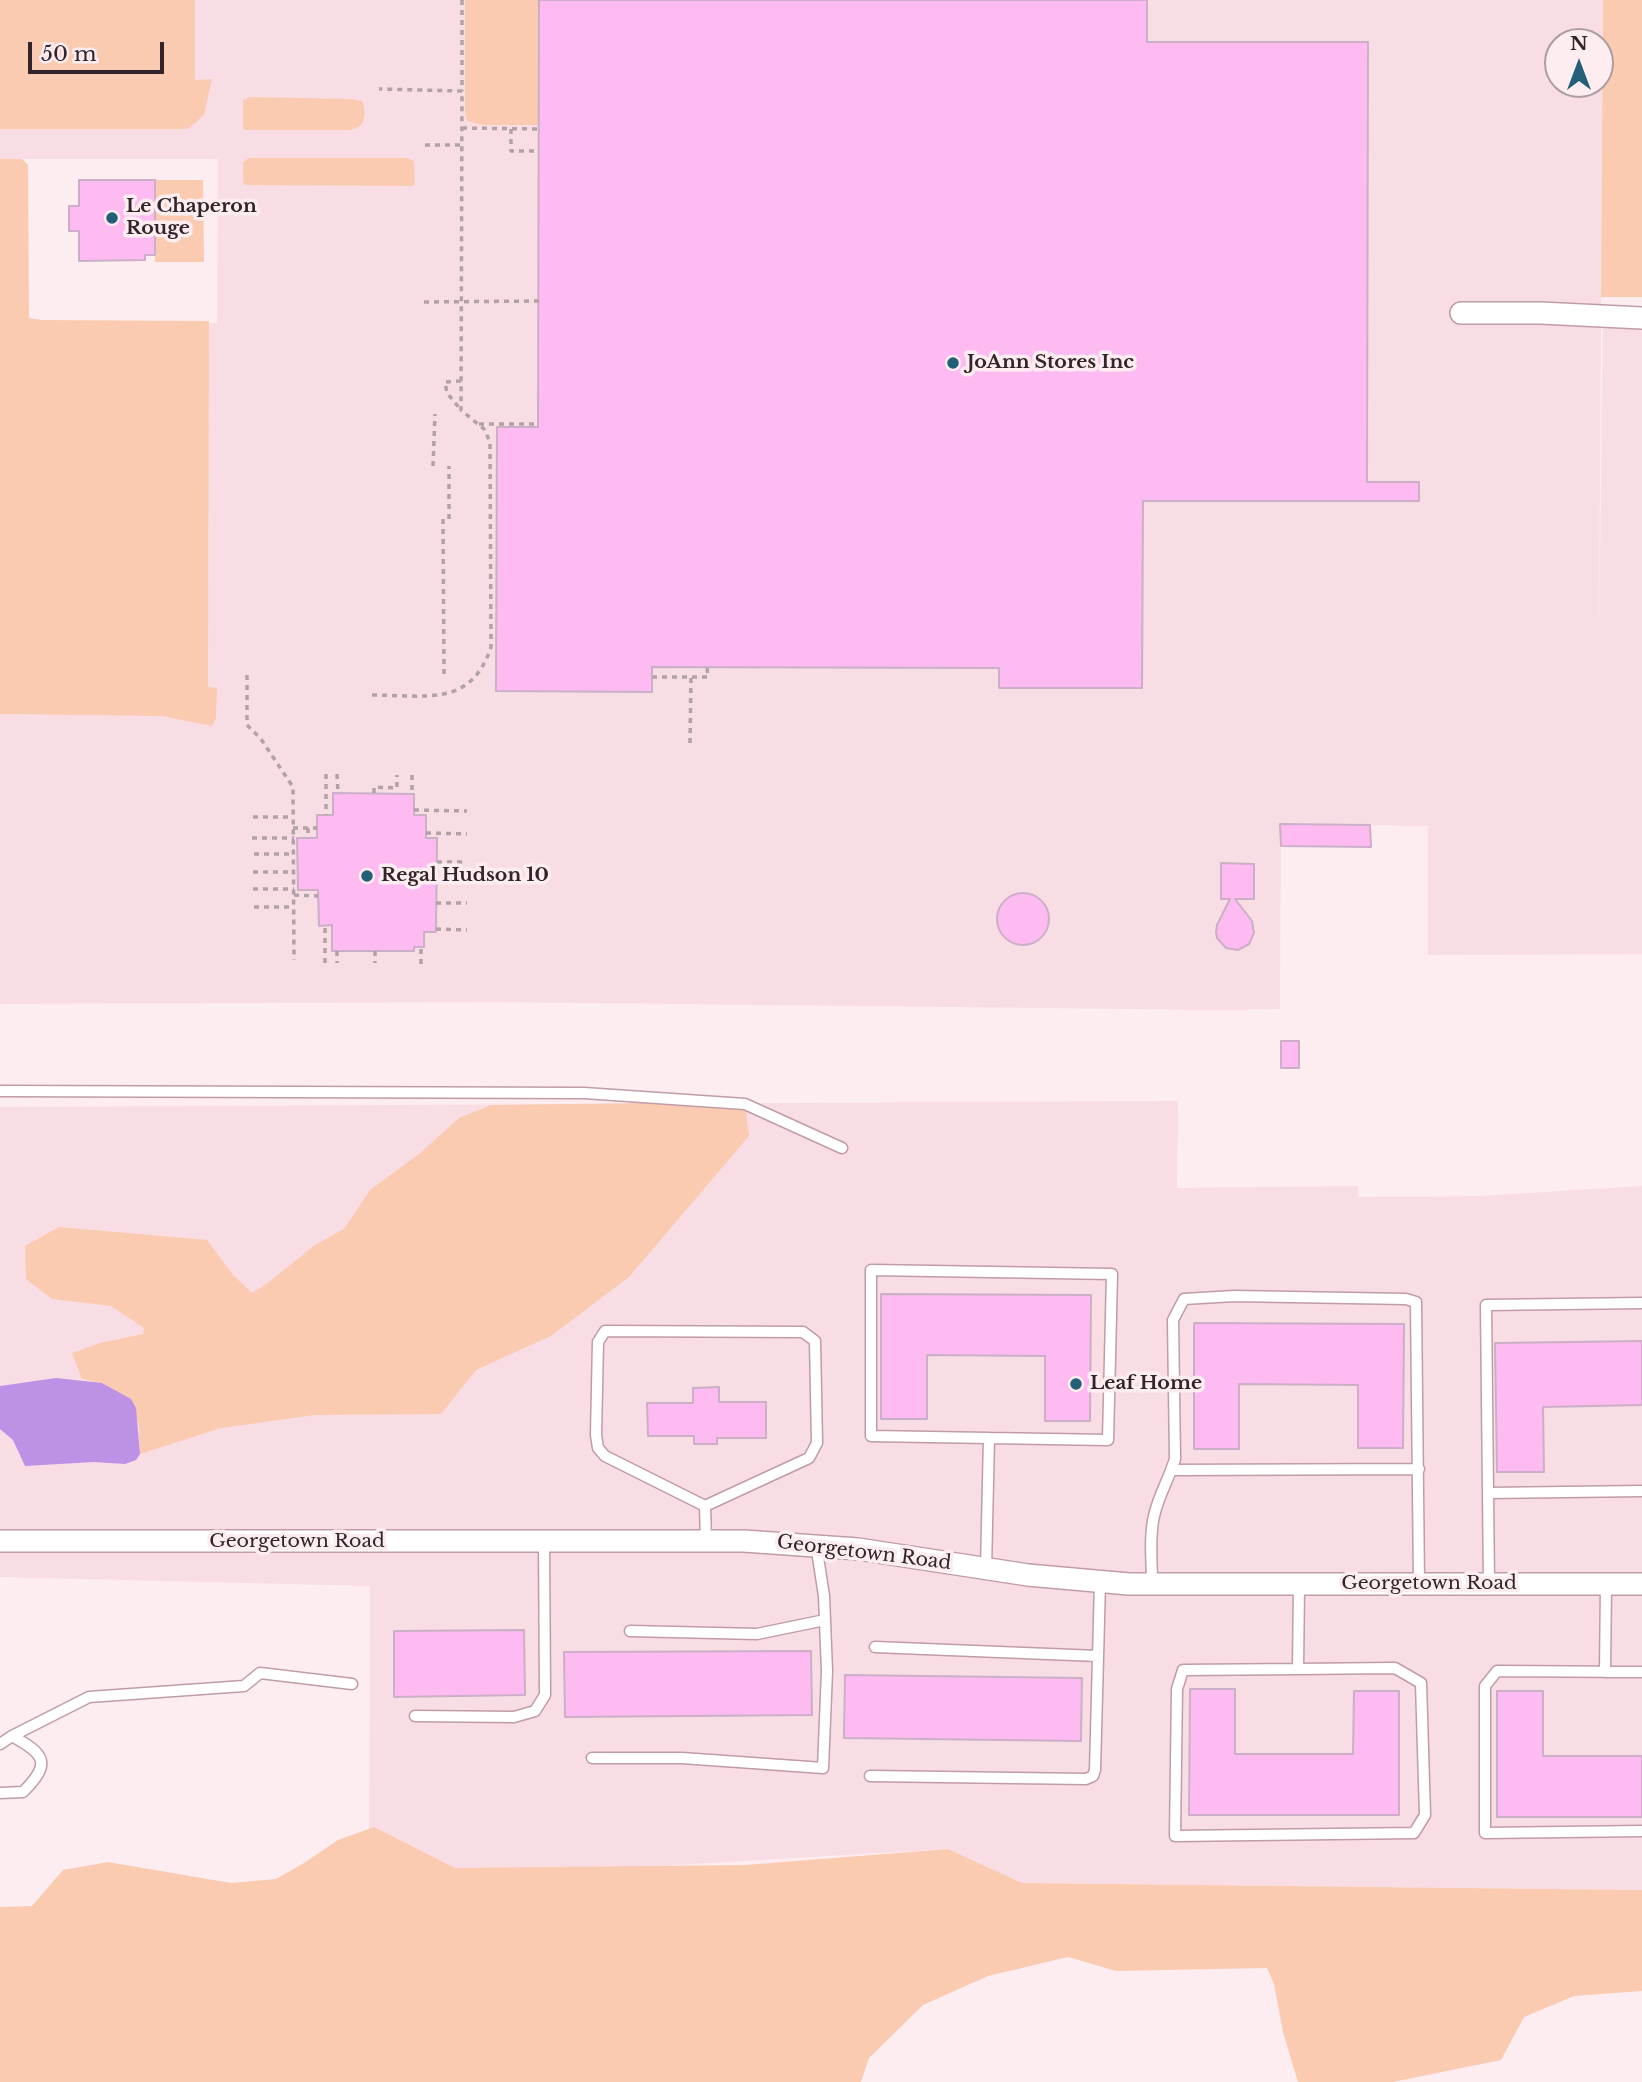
<!DOCTYPE html>
<html>
<head>
<meta charset="utf-8">
<style>
  body { margin:0 }
  #map { position:relative; width:1642px; height:2082px; overflow:hidden; background:#fdedf1; font-family:"Libre Baskerville",serif }
  canvas { display:block }
  .north { position:absolute; left:1544px; top:28px; width:70px; height:70px; box-sizing:border-box; background:#fdedf1; border:2px solid #ac9da1; border-radius:50%; rotate:0deg; font-size:19px; font-weight:700; line-height:28px; text-align:center; color:#322428 }
  .north::after { content:''; display:block; margin:auto; width:24px; height:32px; background:#235f77; clip-path:polygon(50% 0,100% 100%,50% 72%,0 100%) }
  .scale { position:absolute; left:28px; top:42px; width:136px; height:32px; box-sizing:border-box; border:4px solid #322428; border-top:0; padding-left:9px; font-size:21px; line-height:24px; white-space:nowrap; color:#322428; -webkit-text-stroke:5px #fdedf1; paint-order:stroke }
</style>
</head>
<body>
<div id="map">
<canvas width="1642" height="2082"></canvas>
<div class="north">N</div>
<div class="scale">50 m</div>
</div>
<script>
const c = document.querySelector('canvas').getContext('2d');
c.lineJoin = 'round';
function fill(path, color) {
  c.fillStyle = color;
  c.fill(path, 'evenodd');
}
function stroke(path, color, width, dash) {
  c.strokeStyle = color;
  c.lineWidth = width;
  c.lineCap = dash ? 'butt' : 'round';
  c.setLineDash(dash || []);
  c.stroke(path);
}
function label(font, color, halo, rows, align = 'center') {
  c.font = font + ' "Libre Baskerville",serif';
  c.lineWidth = 7;
  c.setLineDash([]);
  c.textBaseline = 'middle';
  c.strokeStyle = halo;
  c.fillStyle = color;
  for (const [text, x, y, turn = 0] of rows) {
    c.save();
    c.translate(x, y);
    c.rotate((+turn || 0) * Math.PI / 180);
    c.textAlign = isNaN(turn) ? turn : align;
    if (halo) c.strokeText(text, 0, 0);
    c.fillText(text, 0, 0);
    c.restore();
  }
}
fill(new Path2D(`
  M 0,0 L 1603,0 L 1599,641 L 1603,316 L 1642,318 L 1642,954 L 1428,955 L 1428,826 L 1281,824 L 1280,1009 L 1222,1010 L 494,1002 L 0,1004 L 0,323 L 217,323 L 218,159 L 0,159 ZM 1558,42 L 1600,42 L 1600,84 L 1558,84 Z
  M 1178,1101 L 1177,1188 L 1358,1186 L 1358,1197 L 1480,1196 L 1642,1186 L 1642,1890 L 1022,1883 L 948,1849 L 369,1883 L 370,1586 L 0,1577 L 0,1107 Z`), '#f9dde5');
fill(new Path2D(`
  M 0,0 L 195,0 L 195,80 L 212,79 L 204,115 L 188,129 L 0,129 Z
  M 465,0 L 539,0 L 539,125 L 483,125 L 467,121 L 465,113 Z
  M 1603,0 L 1642,0 L 1642,297 L 1601,297 Z
  M 250,97 L 352,99 L 362,101 C 367,115 366,127 350,130 L 245,130 L 243,128 L 243,100 Z
  M 249,158 L 407,158 L 414,161 L 415,184 L 412,186 L 247,185 L 243,183 L 243,162 Z
  M 0,159 L 22,159 L 28,165 L 29,318 L 42,320 L 209,321 L 208,687 L 217,688 L 216,718 L 212,726 L 162,716 L 0,714 Z
  M 155,180 L 203,180 L 204,262 L 155,262 Z
  M 720,1102 L 745,1104 L 749,1136 L 629,1277 L 551,1336 L 476,1370 L 441,1414 L 315,1415 L 221,1428 L 140,1454 L 139,1425 L 131,1399 L 102,1383 L 82,1379 L 72,1353 L 100,1343 L 143,1334 L 144,1328 L 111,1306 L 52,1299 L 26,1279 L 25,1246 L 59,1227 L 207,1240 L 233,1275 L 252,1293 L 269,1282 L 315,1245 L 344,1229 L 370,1190 L 419,1154 L 459,1118 L 491,1105 Z
  M 374,1827 L 455,1868 L 745,1865 L 948,1849 L 1022,1883 L 1642,1890 L 1642,1991 L 1574,1996 L 1524,2017 L 1501,2060 L 1393,2082 L 1298,2082 L 1283,2032 L 1274,1984 L 1267,1968 L 1116,1971 L 1068,1957 L 988,1976 L 923,2005 L 869,2058 L 861,2082 L 0,2082 L 0,1907 L 32,1906 L 63,1870 L 108,1862 L 231,1883 L 276,1879 L 304,1863 L 338,1840 Z`), '#facbb1');
fill(new Path2D(`
  M 56,1378 L 102,1383 L 131,1399 L 136,1408 L 140,1454 L 136,1460 L 125,1464 L 94,1462 L 25,1466 L 13,1440 L 0,1429 L 0,1386 Z`), '#bc91e6');
const building = new Path2D(`
  M 539,0 L 1147,0 L 1147,42 L 1368,42 L 1367,482 L 1419,482 L 1419,501 L 1143,501 L 1142,688 L 999,688 L 999,668 L 652,667 L 652,692 L 496,691 L 497,427 L 538,427 Z
  M 79,180 L 155,180 L 155,255 L 145,255 L 145,260 L 79,261 L 79,231 L 69,231 L 69,206 L 79,206 Z
  M 333,793 L 414,794 L 414,815 L 426,815 L 426,838 L 437,838 L 436,932 L 424,932 L 424,947 L 414,947 L 414,951 L 332,951 L 332,925 L 319,926 L 318,890 L 298,890 L 297,838 L 317,838 L 317,815 L 333,815 Z
  M 1280,824 L 1370,825 L 1371,847 L 1281,846 Z
  M 1221,863 L 1254,864 L 1254,899 L 1235,899 L 1252,921 L 1254,933 L 1249,944 L 1238,950 L 1226,948 L 1217,938 L 1216,932 L 1217,925 L 1230,899 L 1221,899 Z
  M997 919a26 26 0 1 1 52 0a26 26 0 1 1-52 0Z
  M 1281,1041 L 1299,1041 L 1299,1068 L 1281,1068 Z
  M 881,1294 L 1091,1295 L 1090,1421 L 1045,1421 L 1045,1356 L 927,1355 L 927,1419 L 881,1419 Z
  M 1194,1323 L 1404,1324 L 1403,1448 L 1358,1448 L 1358,1385 L 1239,1384 L 1239,1449 L 1194,1449 Z
  M 1642,1341 L 1642,1405 L 1543,1407 L 1544,1472 L 1497,1472 L 1495,1343 Z
  M 719,1387 L 719,1402 L 766,1402 L 766,1438 L 717,1438 L 717,1444 L 694,1444 L 694,1436 L 648,1436 L 647,1403 L 693,1403 L 693,1388 Z
  M 524,1630 L 525,1695 L 394,1697 L 394,1631 Z
  M 811,1651 L 812,1715 L 565,1717 L 564,1652 Z
  M 845,1675 L 1082,1678 L 1081,1741 L 844,1738 Z
  M 1190,1689 L 1235,1689 L 1235,1754 L 1353,1754 L 1354,1691 L 1399,1691 L 1399,1815 L 1189,1815 Z
  M 1497,1691 L 1543,1691 L 1543,1756 L 1642,1756 L 1642,1817 L 1497,1817 Z`);
fill(building, '#febbf2');
stroke(building, '#cbafc6', 2);
const lane = new Path2D(`
  M 0,1091 L 584,1093 L 745,1104 L 842,1148
  M 1172,1470 L 1419,1469
  M 1488,1493 L 1642,1491
  M 705,1506 L 809,1458 L 817,1443 L 815,1341 L 803,1332 L 605,1331 L 598,1342 L 596,1435 L 598,1448 L 605,1456 L 705,1506 L 706,1541
  M 986,1569 L 989,1438 L 871,1436 L 871,1270 L 1112,1274 L 1108,1440 L 989,1438
  M 1152,1584 C 1152,1563 1149,1537 1154,1516 C 1159,1494 1169,1479 1175,1459 L 1173,1320 L 1184,1299 L 1234,1296 L 1406,1299 L 1416,1302 L 1419,1584
  M 1489,1584 L 1486,1305 L 1642,1303
  M 630,1631 L 757,1634 L 825,1620
  M 875,1647 L 1098,1656
  M 1298,1669 L 1395,1668 L 1421,1683 L 1425,1815 L 1414,1833 L 1175,1836 L 1177,1689 L 1183,1670 L 1298,1669 L 1299,1584
  M 1605,1672 L 1606,1585
  M 1642,1672 L 1497,1671 L 1485,1686 L 1485,1833 L 1642,1831
  M 415,1716 L 514,1717 L 535,1711 L 545,1695 L 544,1541
  M 12,1736 L 89,1697 L 244,1686 L 260,1673 L 352,1684
  M 0,1744 L 12,1736 C 45,1754 52,1763 23,1792 L 0,1793
  M 592,1758 L 682,1758 L 823,1768 L 827,1671 L 824,1596 L 816,1544
  M 870,1776 L 1086,1779 L 1093,1776 L 1095,1770 L 1100,1582`);
const street = new Path2D(`
  M 1461,313 L 1541,313 L 1642,318
  M 0,1541 L 744,1541 L 858,1549 L 1028,1575 L 1129,1584 L 1642,1584`);
stroke(lane, '#c09ca6', 13);
stroke(street, '#c09ca6', 24);
stroke(new Path2D(`
  M 462,0 L 462,91
  M 462,128 L 539,129
  M 511,129 L 511,151 L 539,151
  M 425,145 L 461,145
  M 424,302 L 539,301
  M 461,381 L 445,382 L 447,393 L 461,410
  M 479,424 L 538,424
  M 433,466 L 435,414
  M 443,519 L 444,675
  M 449,519 L 449,466
  M 247,675 L 247,725 L 261,739 L 293,787 L 294,960
  M 652,677 L 708,677 L 707,668
  M 372,695 C 425,695 471,708 491,647 L 490,442 L 484,429 L 461,410 L 462,91 L 379,89
  M 690,743 L 691,677
  M 326,774 L 326,815
  M 337,774 L 338,793
  M 412,775 L 412,794
  M 374,793 L 374,787 L 397,788 L 397,775
  M 414,810 L 467,811
  M 253,817 L 293,817
  M 293,828 L 317,828
  M 308,828 L 308,838
  M 426,833 L 467,834
  M 252,838 L 294,838
  M 254,854 L 293,854
  M 437,862 L 467,862
  M 253,872 L 294,872
  M 253,889 L 294,889
  M 294,895 L 318,896
  M 436,903 L 467,903
  M 254,907 L 293,907
  M 436,929 L 467,930
  M 337,951 L 337,963
  M 375,951 L 375,963
  M 325,963 L 325,925
  M 421,964 L 421,947`), '#b1a2a6', 3.5, [5, 5]);
stroke(lane, '#fff', 10);
stroke(street, '#fff', 21);
for (const [x, y, r, color] of [
  [112,218,7,"#235f77"],
  [953,363,7,"#235f77"],
  [367,876,7,"#235f77"],
  [1076,1384,7,"#235f77"]
]) {
  const dot = new Path2D();
  dot.arc(x, y, r, 0, 2 * Math.PI);
  c.fillStyle = color;
  c.fill(dot);
  stroke(dot, '#fdedf1', 2.5);
}
label('bold 19px', '#322428', '#fdedf1', [
  ["Le Chaperon",126,207],
  ["Rouge",126,229],
  ["JoAnn Stores Inc",967,363],
  ["Regal Hudson 10",381,876],
  ["Leaf Home",1090,1384]
], 'left');
label('19px', '#322428', '#fdedf1', [
  ["Georgetown Road",297,1542],
  ["Georgetown Road",864,1553,7],
  ["Georgetown Road",1429,1584]
]);
</script>
</body>
</html>
